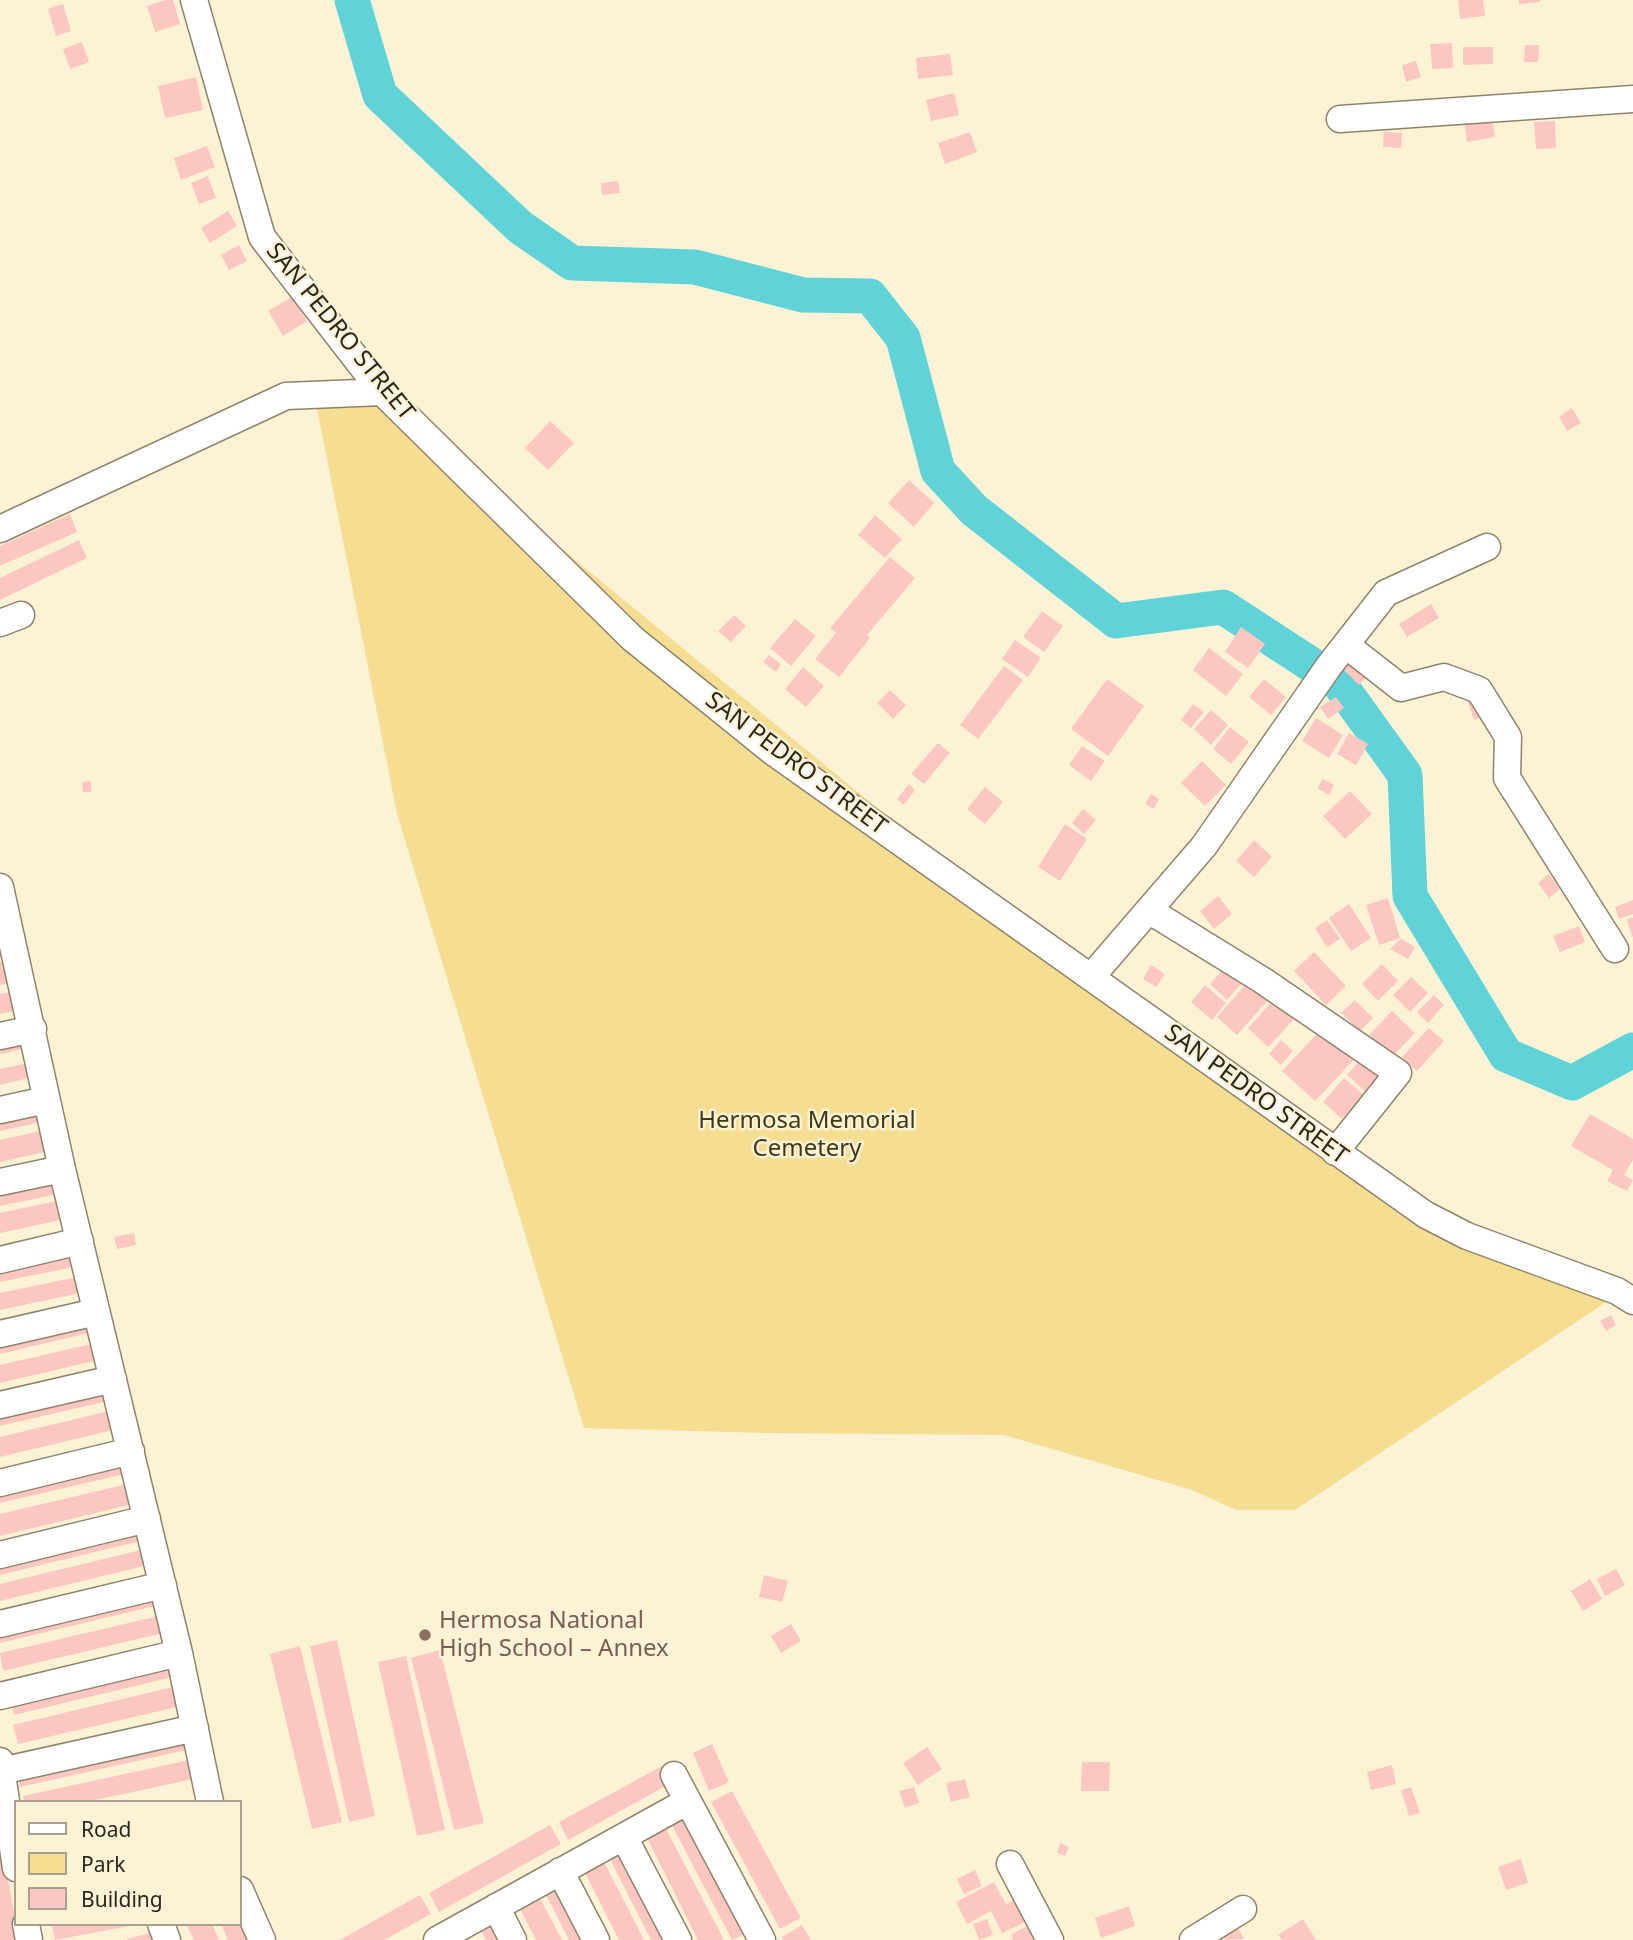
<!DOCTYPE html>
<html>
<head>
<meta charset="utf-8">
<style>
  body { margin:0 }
  #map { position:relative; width:1633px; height:1940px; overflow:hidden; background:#fcf3d6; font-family:"Noto Sans",sans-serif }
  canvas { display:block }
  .legend { position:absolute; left:14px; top:1800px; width:228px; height:126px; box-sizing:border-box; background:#fcf3d6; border:2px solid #a8a18c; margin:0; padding:9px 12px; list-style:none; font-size:21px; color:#2a271c }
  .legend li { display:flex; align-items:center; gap:14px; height:35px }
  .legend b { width:35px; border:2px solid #a8a18c }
</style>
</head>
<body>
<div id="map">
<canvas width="1633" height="1940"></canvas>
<ul class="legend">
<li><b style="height:9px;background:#fff"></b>Road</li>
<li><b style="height:19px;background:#f5dd92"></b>Park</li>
<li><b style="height:19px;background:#fdc7c1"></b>Building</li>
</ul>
</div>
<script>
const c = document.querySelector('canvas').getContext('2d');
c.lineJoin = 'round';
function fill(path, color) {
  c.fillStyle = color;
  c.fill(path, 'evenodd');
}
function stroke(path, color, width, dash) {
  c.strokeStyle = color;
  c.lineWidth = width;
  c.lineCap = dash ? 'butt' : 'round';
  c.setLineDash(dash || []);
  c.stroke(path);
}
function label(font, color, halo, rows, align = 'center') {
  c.font = font + ' "Noto Sans",sans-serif';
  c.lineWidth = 5;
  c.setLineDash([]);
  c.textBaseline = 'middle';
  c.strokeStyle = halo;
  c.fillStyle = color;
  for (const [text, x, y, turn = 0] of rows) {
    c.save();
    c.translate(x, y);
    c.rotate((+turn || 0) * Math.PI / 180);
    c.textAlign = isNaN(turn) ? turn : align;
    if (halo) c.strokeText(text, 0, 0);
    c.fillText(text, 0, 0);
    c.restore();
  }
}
fill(new Path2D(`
  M 372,393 L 1072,968 L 1428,1225 L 1609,1300 L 1295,1510 L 1236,1510 L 1192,1490 L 1004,1435 L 767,1433 L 584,1428 L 397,814 L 315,399 Z`), '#f5dd92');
stroke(new Path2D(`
  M 352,0 L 380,95 L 520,227 L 572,263 L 695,267 L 803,295 L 870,296 L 903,338 L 938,471 L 974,510 L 1116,621 L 1223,607 L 1338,682 L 1405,775 L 1410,896 L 1506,1055 L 1572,1083 L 1633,1050`), '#60d3d8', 35);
fill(new Path2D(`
  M 166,0 L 173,0 L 180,24 L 155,32 L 147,6 Z
  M 1458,0 L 1483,0 L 1485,16 L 1460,19 Z
  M 1519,0 L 1540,0 L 1540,2 L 1519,4 Z
  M 63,4 L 71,31 L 56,36 L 48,9 Z
  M 82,42 L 89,62 L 70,69 L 63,49 Z
  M 1452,43 L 1453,68 L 1432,69 L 1430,44 Z
  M 1525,45 L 1539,45 L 1538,62 L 1524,62 Z
  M 1463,47 L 1493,47 L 1493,64 L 1463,65 Z
  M 950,54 L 953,75 L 918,79 L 916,58 Z
  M 1416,61 L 1421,77 L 1406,82 L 1402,65 Z
  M 196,77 L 203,110 L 165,118 L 158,86 Z
  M 954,93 L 959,115 L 931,121 L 926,100 Z
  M 1491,111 L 1495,137 L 1467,142 L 1463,115 Z
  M 1555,121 L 1556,148 L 1536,149 L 1534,122 Z
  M 970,132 L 977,152 L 945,164 L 938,143 Z
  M 1384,132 L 1402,133 L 1401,148 L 1383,147 Z
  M 207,146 L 215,167 L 181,180 L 174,158 Z
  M 208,176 L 216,198 L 199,204 L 191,183 Z
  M 618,181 L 620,193 L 602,195 L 601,183 Z
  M 228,211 L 237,226 L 210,243 L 201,228 Z
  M 239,245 L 247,261 L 229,270 L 221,255 Z
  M 292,297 L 307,321 L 283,336 L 268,311 Z
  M 1572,408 L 1581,423 L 1567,431 L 1559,417 Z
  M 550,421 L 574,443 L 548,470 L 525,448 Z
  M 909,480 L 934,503 L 914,527 L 888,503 Z
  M 70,514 L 77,532 L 0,566 L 0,546 Z
  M 875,515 L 902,539 L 885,558 L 858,535 Z
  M 79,540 L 87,558 L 0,600 L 0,578 Z
  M 890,557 L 915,578 L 867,635 L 870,638 L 839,677 L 815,659 L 836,633 L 830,628 Z
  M 1431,604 L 1439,618 L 1407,637 L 1399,624 Z
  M 1042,611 L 1063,626 L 1044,652 L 1023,637 Z
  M 734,615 L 746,626 L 731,642 L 718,631 Z
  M 795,619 L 816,636 L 791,666 L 770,648 Z
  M 1241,627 L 1265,644 L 1248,668 L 1225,652 Z
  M 1015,640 L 1041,658 L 1028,677 L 1002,659 Z
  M 1209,648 L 1243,674 L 1226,696 L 1193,670 Z
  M 1357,654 L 1373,670 L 1359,685 L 1343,669 Z
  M 769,655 L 781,664 L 776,672 L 763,662 Z
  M 1004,666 L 1023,680 L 978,739 L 960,725 Z
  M 803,667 L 824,686 L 806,707 L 785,689 Z
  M 1107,679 L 1144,706 L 1108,756 L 1071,729 Z
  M 1264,679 L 1286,697 L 1271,715 L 1249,697 Z
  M 890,690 L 906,705 L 893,719 L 877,703 Z
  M 1481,695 L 1489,715 L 1474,720 L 1467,700 Z
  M 1336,697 L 1344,708 L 1328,719 L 1320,707 Z
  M 1193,704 L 1204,712 L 1191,728 L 1181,720 Z
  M 1211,710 L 1228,725 L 1211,745 L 1194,729 Z
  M 1316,718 L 1343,735 L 1329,758 L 1302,741 Z
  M 1230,727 L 1249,742 L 1231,764 L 1213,749 Z
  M 1349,733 L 1368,744 L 1356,765 L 1337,754 Z
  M 938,743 L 950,753 L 924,784 L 911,774 Z
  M 1082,746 L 1105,761 L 1091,781 L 1069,765 Z
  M 1202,761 L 1226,785 L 1205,806 L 1181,783 Z
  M 1323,779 L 1334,785 L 1329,795 L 1317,788 Z
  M 91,781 L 91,792 L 83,792 L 82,782 Z
  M 909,784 L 915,790 L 904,805 L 897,799 Z
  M 985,787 L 1003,802 L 985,824 L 967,809 Z
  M 1350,791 L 1372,814 L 1345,839 L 1323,816 Z
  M 1151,794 L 1159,799 L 1154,809 L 1145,804 Z
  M 1083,809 L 1096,820 L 1084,834 L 1072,823 Z
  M 1065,824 L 1087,839 L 1060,881 L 1038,867 Z
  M 1254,840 L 1272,857 L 1254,877 L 1236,861 Z
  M 1549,874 L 1560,889 L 1549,898 L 1538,883 Z
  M 1218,896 L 1232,914 L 1214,929 L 1200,911 Z
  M 1388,898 L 1400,938 L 1379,945 L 1366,905 Z
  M 1633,900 L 1633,914 L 1619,919 L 1615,907 Z
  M 1349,904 L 1371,938 L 1351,951 L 1329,918 Z
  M 1633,918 L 1633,936 L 1632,937 L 1627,919 Z
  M 1327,920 L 1340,939 L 1327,947 L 1315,928 Z
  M 1579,926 L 1585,942 L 1560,952 L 1553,936 Z
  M 1401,939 L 1415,947 L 1408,959 L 1390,949 Z
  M 1314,952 L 1346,986 L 1326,1005 L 1294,971 Z
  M 8,960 L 14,982 L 0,985 L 0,962 Z
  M 1231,961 L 1248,977 L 1227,1000 L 1210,984 Z
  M 1382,964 L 1398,981 L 1378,1001 L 1362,984 Z
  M 1151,965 L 1165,974 L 1156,987 L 1143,979 Z
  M 1411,977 L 1428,993 L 1410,1012 L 1393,995 Z
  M 1250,979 L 1271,997 L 1237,1035 L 1217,1017 Z
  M 1205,985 L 1226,1003 L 1212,1020 L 1191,1002 Z
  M 11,992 L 15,1011 L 0,1014 L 0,994 Z
  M 1434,995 L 1444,1005 L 1428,1023 L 1417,1012 Z
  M 1277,996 L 1298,1015 L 1268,1047 L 1248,1028 Z
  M 1355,1000 L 1373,1018 L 1360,1031 L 1341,1013 Z
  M 1392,1011 L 1415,1033 L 1392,1057 L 1369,1035 Z
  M 1325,1025 L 1358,1055 L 1315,1101 L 1282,1071 Z
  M 1429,1028 L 1444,1041 L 1417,1071 L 1402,1057 Z
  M 24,1032 L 27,1048 L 0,1054 L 0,1038 Z
  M 1281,1040 L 1293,1051 L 1281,1065 L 1269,1054 Z
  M 1365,1054 L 1386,1073 L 1368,1094 L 1347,1075 Z
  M 33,1062 L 37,1076 L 0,1085 L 0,1069 Z
  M 1344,1078 L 1363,1094 L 1342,1119 L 1323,1102 Z
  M 42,1101 L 46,1121 L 0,1131 L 0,1111 Z
  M 1590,1114 L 1633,1139 L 1633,1160 L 1624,1175 L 1633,1180 L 1627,1191 L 1607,1181 L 1613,1170 L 1571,1146 Z
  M 45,1130 L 49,1151 L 0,1162 L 0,1140 Z
  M 54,1173 L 58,1194 L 0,1206 L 0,1184 Z
  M 61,1200 L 65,1219 L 0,1233 L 0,1213 Z
  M 134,1233 L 136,1245 L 117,1249 L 114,1237 Z
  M 75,1248 L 79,1266 L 0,1282 L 0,1264 Z
  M 82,1276 L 85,1292 L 0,1310 L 0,1293 Z
  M 89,1314 L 93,1332 L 0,1354 L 0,1335 Z
  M 1611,1315 L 1616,1325 L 1606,1331 L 1600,1321 Z
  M 100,1342 L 103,1359 L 0,1383 L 0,1365 Z
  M 104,1382 L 108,1401 L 0,1426 L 0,1406 Z
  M 113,1410 L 117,1429 L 0,1457 L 0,1437 Z
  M 125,1455 L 129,1473 L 0,1503 L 0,1484 Z
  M 132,1483 L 137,1503 L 0,1536 L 0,1514 Z
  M 136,1523 L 140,1541 L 0,1575 L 0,1555 Z
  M 141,1550 L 144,1566 L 0,1601 L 0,1584 Z
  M 1616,1569 L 1625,1585 L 1605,1596 L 1597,1579 Z
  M 764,1575 L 788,1581 L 782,1602 L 759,1597 Z
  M 1590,1579 L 1602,1599 L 1583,1611 L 1571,1591 Z
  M 155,1587 L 159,1605 L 0,1643 L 0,1624 Z
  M 163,1615 L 167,1632 L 3,1671 L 0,1653 Z
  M 791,1624 L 801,1641 L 781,1653 L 771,1636 Z
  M 337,1640 L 375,1816 L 349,1822 L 310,1646 Z
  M 300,1646 L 342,1822 L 312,1829 L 270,1654 Z
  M 440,1650 L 484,1823 L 454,1830 L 411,1658 Z
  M 172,1656 L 177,1676 L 14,1715 L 9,1695 Z
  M 406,1656 L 445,1830 L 417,1836 L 378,1662 Z
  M 177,1686 L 181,1706 L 18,1744 L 13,1725 Z
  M 187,1731 L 191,1749 L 20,1787 L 16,1769 Z
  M 712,1744 L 729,1782 L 709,1791 L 693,1753 Z
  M 927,1747 L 942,1769 L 918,1785 L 903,1763 Z
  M 194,1759 L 198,1778 L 86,1802 L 24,1802 L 23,1796 Z
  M 1082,1762 L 1110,1762 L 1109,1791 L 1081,1791 Z
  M 664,1765 L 673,1782 L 568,1840 L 559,1822 Z
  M 1392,1765 L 1396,1784 L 1371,1790 L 1367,1772 Z
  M 965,1779 L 970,1797 L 951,1802 L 946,1783 Z
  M 914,1787 L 919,1803 L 905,1808 L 899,1791 Z
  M 1411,1787 L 1420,1813 L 1409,1816 L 1401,1790 Z
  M 732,1791 L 801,1918 L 780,1929 L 711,1802 Z
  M 687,1807 L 752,1931 L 732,1940 L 667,1816 Z
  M 661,1819 L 724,1940 L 698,1940 L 642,1828 Z
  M 550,1825 L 561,1844 L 439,1912 L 429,1893 Z
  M 625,1840 L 677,1940 L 651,1940 L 605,1849 Z
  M 0,1841 L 1,1841 L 19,1940 L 0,1940 Z
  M 1060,1843 L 1069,1847 L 1065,1856 L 1057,1853 Z
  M 599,1852 L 644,1940 L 619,1940 L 579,1861 Z
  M 1521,1859 L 1528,1883 L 1506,1890 L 1498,1867 Z
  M 975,1870 L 982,1886 L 964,1894 L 957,1879 Z
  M 561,1877 L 594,1940 L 569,1940 L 542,1887 Z
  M 994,1882 L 1006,1904 L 1025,1895 L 1036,1917 L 1002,1933 L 991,1911 L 967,1924 L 956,1902 Z
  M 535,1889 L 562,1940 L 536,1940 L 515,1899 Z
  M 420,1895 L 431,1914 L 384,1940 L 340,1940 Z
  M 1129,1906 L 1135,1926 L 1101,1938 L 1095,1918 Z
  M 240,1913 L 252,1940 L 228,1940 L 221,1924 L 240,1924 Z
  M 497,1913 L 511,1940 L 486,1940 L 477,1923 Z
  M 987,1919 L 993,1935 L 979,1940 L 973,1924 Z
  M 1303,1919 L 1316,1940 L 1282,1940 L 1278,1935 Z
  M 1034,1923 L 1039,1940 L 1013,1940 L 1011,1934 Z
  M 186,1924 L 212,1924 L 219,1940 L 194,1940 Z
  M 52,1925 L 135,1924 L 135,1925 L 55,1940 Z
  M 802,1925 L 811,1940 L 783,1940 L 782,1937 Z
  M 1237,1926 L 1244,1939 L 1225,1940 L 1221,1935 Z
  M 163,1930 L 165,1940 L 127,1940 L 127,1939 Z`), '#fdc7c1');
const minor = new Path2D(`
  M 194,0 L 262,237 L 382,392 L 458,467 L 633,639 L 773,752 L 1426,1215 L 1467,1236 L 1617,1291 L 1633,1301
  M 1340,119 L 1633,99
  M 0,529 L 286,396 L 382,392
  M 0,623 L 21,615
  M 1346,645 L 1401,688 L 1444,677 L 1479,690 L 1508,737 L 1507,778 L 1615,949
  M 0,887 L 62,1169 L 179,1653 L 210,1802
  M 1150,911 L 1262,980 L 1398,1073 L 1335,1152
  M 1091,977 L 1204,846 L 1329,666 L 1386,593 L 1487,547
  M 0,1036 L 33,1029
  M 0,1110 L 46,1100
  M 0,1182 L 62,1169
  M 0,1260 L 80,1241
  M 0,1334 L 96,1312
  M 0,1405 L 113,1379
  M 0,1483 L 131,1451
  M 0,1555 L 147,1519
  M 0,1624 L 163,1585
  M 0,1696 L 179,1653
  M 0,1761 L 16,1868
  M 1,1771 L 195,1728
  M 674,1775 L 762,1940
  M 624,1837 L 678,1940
  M 1010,1864 L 1050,1940
  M 560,1871 L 596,1940
  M 240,1890 L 262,1940
  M 496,1907 L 513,1940
  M 26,1924 L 29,1940
  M 161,1924 L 167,1940
  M 437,1940 L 688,1801
  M 1193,1940 L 1243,1909`);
stroke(minor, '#8d846a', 29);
stroke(minor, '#fff', 26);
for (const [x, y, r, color] of [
  [425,1635,7,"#8d6e63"]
]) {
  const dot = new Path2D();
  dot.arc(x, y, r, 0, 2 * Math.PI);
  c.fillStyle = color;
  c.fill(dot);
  stroke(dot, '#fcf3d6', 2.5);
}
label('24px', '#2a271c', '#fcf3d6', [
  ["SAN PEDRO STREET",340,332,51],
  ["SAN PEDRO STREET",796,764,37],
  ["SAN PEDRO STREET",1256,1095,36]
]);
label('24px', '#423814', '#fcf3d6', [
  ["Hermosa Memorial",807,1121],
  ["Cemetery",807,1149]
]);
label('24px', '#785e54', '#fcf3d6', [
  ["Hermosa National",439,1621],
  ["High School – Annex",439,1649]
], 'left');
</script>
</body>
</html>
